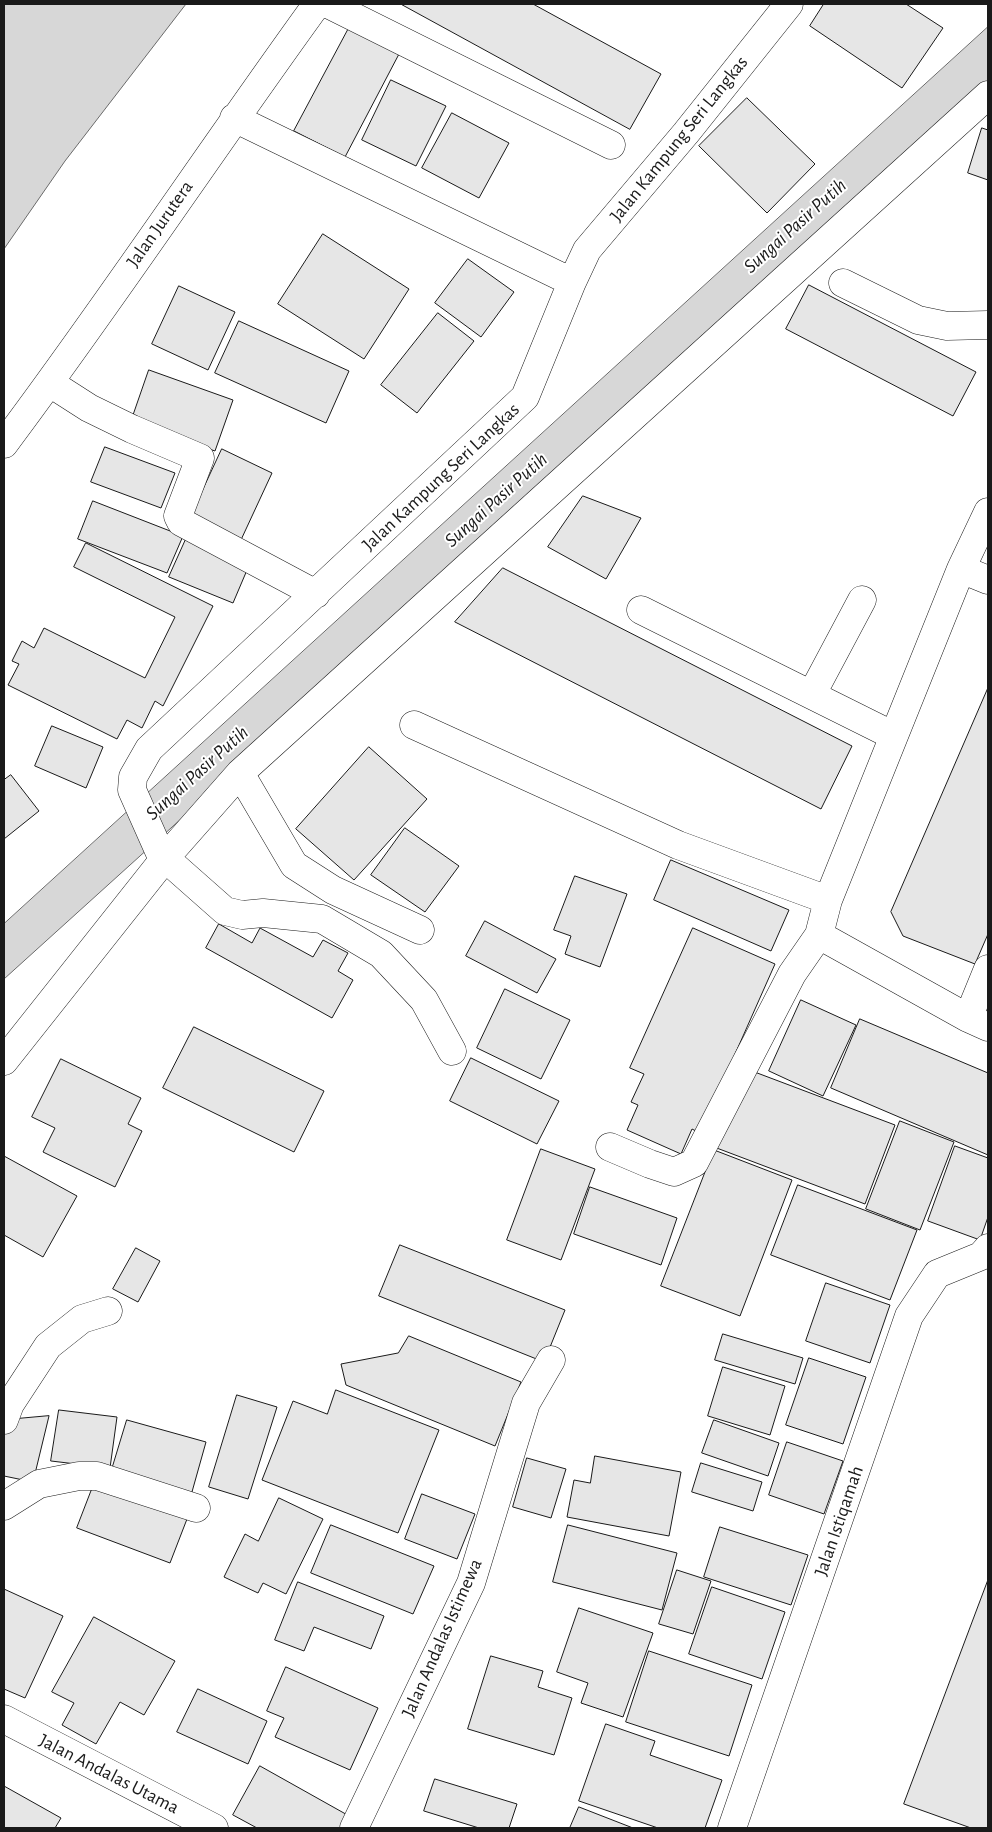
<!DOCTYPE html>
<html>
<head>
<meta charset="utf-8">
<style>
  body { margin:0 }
  #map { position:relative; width:992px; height:1832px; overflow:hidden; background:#fff; font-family:"Alegreya Sans",sans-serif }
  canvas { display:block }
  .frame { position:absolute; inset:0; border:5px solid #1a1a1a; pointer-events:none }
</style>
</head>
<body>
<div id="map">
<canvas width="992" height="1832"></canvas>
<div class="frame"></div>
</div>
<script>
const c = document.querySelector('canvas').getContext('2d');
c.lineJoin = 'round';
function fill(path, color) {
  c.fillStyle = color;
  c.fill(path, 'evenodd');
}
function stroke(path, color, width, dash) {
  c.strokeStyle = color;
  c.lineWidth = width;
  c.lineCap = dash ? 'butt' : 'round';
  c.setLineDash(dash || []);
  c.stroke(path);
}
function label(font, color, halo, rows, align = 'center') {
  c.font = font + ' "Alegreya Sans",sans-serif';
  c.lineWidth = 4;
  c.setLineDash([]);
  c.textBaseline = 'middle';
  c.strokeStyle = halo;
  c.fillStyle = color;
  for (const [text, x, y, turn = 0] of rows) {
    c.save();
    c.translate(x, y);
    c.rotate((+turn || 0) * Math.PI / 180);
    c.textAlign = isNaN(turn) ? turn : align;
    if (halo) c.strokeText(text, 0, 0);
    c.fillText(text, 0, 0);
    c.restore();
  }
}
const water = new Path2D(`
  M 4,4 L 186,4 L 65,161 L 4,249 Z
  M 988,27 L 988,89 L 4,979 L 4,924 Z`);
fill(water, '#d7d7d7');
stroke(water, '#6a6a6a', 1);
const building = new Path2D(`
  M 401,4 L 533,4 L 661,74 L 630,129 Z
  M 824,4 L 906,4 L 943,28 L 902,88 L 810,26 Z
  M 349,28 L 399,54 L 345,157 L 294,131 Z
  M 391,80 L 446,106 L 416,166 L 362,140 Z
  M 747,98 L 815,164 L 767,213 L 699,146 Z
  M 452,113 L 509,143 L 479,198 L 422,168 Z
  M 982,128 L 988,130 L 988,180 L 968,173 Z
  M 323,234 L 409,289 L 364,359 L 278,304 Z
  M 468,259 L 514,292 L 481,337 L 435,303 Z
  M 809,285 L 976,372 L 953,416 L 786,329 Z
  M 179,286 L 235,312 L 208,370 L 152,344 Z
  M 438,313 L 474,341 L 417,413 L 381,385 Z
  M 239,321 L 349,371 L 326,423 L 215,373 Z
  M 149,370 L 233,400 L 215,451 L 131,422 Z
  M 105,447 L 175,473 L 161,508 L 91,482 Z
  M 222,449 L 272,473 L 240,542 L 190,518 Z
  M 583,496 L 641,518 L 606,579 L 548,547 Z
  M 93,501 L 183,536 L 167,573 L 78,539 Z
  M 187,537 L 250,563 L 233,603 L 169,577 Z
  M 86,543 L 213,606 L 163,706 L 155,701 L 142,728 L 127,720 L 117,739 L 8,685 L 19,664 L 12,661 L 22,641 L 34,648 L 44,628 L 145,678 L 175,617 L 74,567 Z
  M 503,568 L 852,746 L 821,809 L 455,622 Z
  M 988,688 L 988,934 L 975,964 L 903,936 L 891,912 Z
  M 52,726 L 103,747 L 86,788 L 35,766 Z
  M 369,747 L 427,799 L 354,880 L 296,829 Z
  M 11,775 L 39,811 L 4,839 L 4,780 Z
  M 405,828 L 459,866 L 425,912 L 371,875 Z
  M 671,860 L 789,910 L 771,951 L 654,900 Z
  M 575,876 L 627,894 L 600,967 L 565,954 L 571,936 L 554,930 Z
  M 485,921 L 556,959 L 537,993 L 466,956 Z
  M 219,924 L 252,943 L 260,928 L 313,957 L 323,940 L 348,953 L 338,971 L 353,980 L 332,1018 L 206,948 Z
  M 693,928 L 775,964 L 700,1133 L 692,1129 L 681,1154 L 627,1130 L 638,1105 L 631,1102 L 644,1074 L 630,1068 Z
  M 505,989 L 570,1020 L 541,1079 L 477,1048 Z
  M 801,1000 L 856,1025 L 823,1096 L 769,1071 Z
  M 860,1019 L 988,1073 L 988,1155 L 831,1088 Z
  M 194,1027 L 324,1091 L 294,1152 L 163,1088 Z
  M 471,1058 L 559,1101 L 537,1144 L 450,1101 Z
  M 61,1059 L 141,1098 L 128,1124 L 142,1131 L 115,1187 L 43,1152 L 55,1128 L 32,1117 Z
  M 744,1068 L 895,1125 L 865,1204 L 714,1147 Z
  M 900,1121 L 954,1142 L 920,1230 L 866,1209 Z
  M 955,1146 L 988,1158 L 988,1217 L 980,1240 L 928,1221 Z
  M 541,1149 L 595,1169 L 561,1260 L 507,1240 Z
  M 714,1150 L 792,1180 L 740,1316 L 661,1286 Z
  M 4,1156 L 77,1196 L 43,1257 L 4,1235 Z
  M 798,1185 L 917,1230 L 890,1300 L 771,1255 Z
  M 590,1187 L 677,1218 L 661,1265 L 574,1234 Z
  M 400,1245 L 565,1310 L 544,1362 L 379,1296 Z
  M 136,1248 L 160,1261 L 138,1302 L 113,1289 Z
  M 826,1283 L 890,1305 L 870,1363 L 806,1341 Z
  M 723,1334 L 803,1358 L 795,1384 L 715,1360 Z
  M 409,1336 L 521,1382 L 495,1446 L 346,1385 L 341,1364 L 398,1353 Z
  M 809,1358 L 866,1377 L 843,1444 L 786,1425 Z
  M 723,1367 L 785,1386 L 770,1435 L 708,1416 Z
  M 336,1390 L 439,1430 L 398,1533 L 262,1480 L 293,1401 L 327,1414 Z
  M 237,1395 L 277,1407 L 248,1499 L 209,1487 Z
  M 59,1410 L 117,1417 L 110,1468 L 51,1461 Z
  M 49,1416 L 33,1482 L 4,1476 L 4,1428 L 5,1420 Z
  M 127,1420 L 206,1442 L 190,1499 L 110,1476 Z
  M 714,1420 L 779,1443 L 768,1476 L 702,1453 Z
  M 787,1442 L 843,1461 L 824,1514 L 769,1495 Z
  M 595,1456 L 681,1472 L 669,1536 L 567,1517 L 574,1480 L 590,1483 Z
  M 527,1458 L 566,1469 L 551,1518 L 513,1507 Z
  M 701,1463 L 762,1482 L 753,1511 L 692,1492 Z
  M 94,1484 L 187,1519 L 170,1563 L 77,1528 Z
  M 422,1494 L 475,1514 L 457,1559 L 405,1539 Z
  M 279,1498 L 323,1519 L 286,1594 L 263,1583 L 258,1593 L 224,1577 L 245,1534 L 258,1541 Z
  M 331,1525 L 434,1566 L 413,1614 L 311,1573 Z
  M 568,1525 L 677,1553 L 662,1610 L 553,1582 Z
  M 720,1527 L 808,1555 L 791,1605 L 704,1577 Z
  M 677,1570 L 711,1581 L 693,1634 L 659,1624 Z
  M 988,1580 L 988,1828 L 971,1828 L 904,1804 Z
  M 298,1582 L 384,1616 L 371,1649 L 314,1627 L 304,1651 L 275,1640 Z
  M 712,1587 L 785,1612 L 762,1679 L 689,1654 Z
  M 4,1589 L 63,1616 L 25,1698 L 4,1689 Z
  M 579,1608 L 653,1633 L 623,1717 L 581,1703 L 588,1683 L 557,1672 Z
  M 94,1617 L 175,1661 L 144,1715 L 120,1702 L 96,1744 L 62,1725 L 74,1703 L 52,1692 Z
  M 649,1651 L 752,1685 L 729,1756 L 626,1722 Z
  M 491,1656 L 543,1671 L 538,1687 L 572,1698 L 554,1755 L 468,1729 Z
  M 286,1667 L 378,1708 L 350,1770 L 275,1737 L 284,1718 L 267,1711 Z
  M 198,1689 L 267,1721 L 248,1764 L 177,1732 Z
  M 606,1724 L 655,1741 L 650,1755 L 722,1780 L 705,1828 L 658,1828 L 579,1801 Z
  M 260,1766 L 351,1817 L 345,1828 L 257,1828 L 233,1815 Z
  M 435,1779 L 517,1804 L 509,1828 L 479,1828 L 424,1811 Z
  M 4,1786 L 61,1818 L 55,1828 L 4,1828 Z
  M 579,1807 L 633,1828 L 570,1828 Z`);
fill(building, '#e6e6e6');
stroke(building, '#1a1a1a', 1);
const minor = new Path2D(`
  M 328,4 L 611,145
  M 234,118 L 572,282
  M 843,283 L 918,320 L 947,326 L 988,325
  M 50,383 L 89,408 L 132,429 L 200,458 L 178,516 L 181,522 L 316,594
  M 4,444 C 112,300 211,150 317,4
  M 988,512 L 961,569 L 828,900 L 819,935 L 968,1018 L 988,1027
  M 961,569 L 988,580
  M 641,610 L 894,736
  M 812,694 L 862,600
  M 414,725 L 678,845 L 828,900
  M 240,773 L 294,865 L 333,890 L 420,930
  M 968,1018 L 988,969
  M 452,1051 L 424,1000 L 381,954 L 322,919 L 263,913 L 242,915 L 225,911 L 165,858 L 160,853 L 132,790 L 133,777 L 149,749 L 525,397 L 572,282 L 587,250 L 686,133 L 789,4
  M 4,1061 L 165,858 L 240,773 L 988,95
  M 610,1147 L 650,1164 L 674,1172 L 694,1163 L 792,974 L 819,935
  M 4,1420 L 10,1404 L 48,1346 L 82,1319 L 108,1311
  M 4,1506 L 39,1484 L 79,1476 L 97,1476 L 196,1508
  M 4,1719 L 214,1828
  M 354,1828 L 471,1583 L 526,1403 L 551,1360
  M 732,1828 L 909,1316 L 937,1274 L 981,1256 L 988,1248`);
stroke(minor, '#1a1a1a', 29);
stroke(minor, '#fff', 28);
label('19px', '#1a1a1a', '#fff', [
  ["Jalan Kampung Seri Langkas",679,139,-51],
  ["Jalan Jurutera",160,224,-55],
  ["Jalan Kampung Seri Langkas",441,477,-43],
  ["Jalan Istiqamah",839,1521,-71],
  ["Jalan Andalas Istimewa",442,1638,-66],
  ["Jalan Andalas Utama",109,1774,27]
]);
label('italic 20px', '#1a1a1a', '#fff', [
  ["Sungai Pasir Putih",795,226,-42],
  ["Sungai Pasir Putih",496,500,-42],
  ["Sungai Pasir Putih",197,773,-42]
]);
</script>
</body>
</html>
